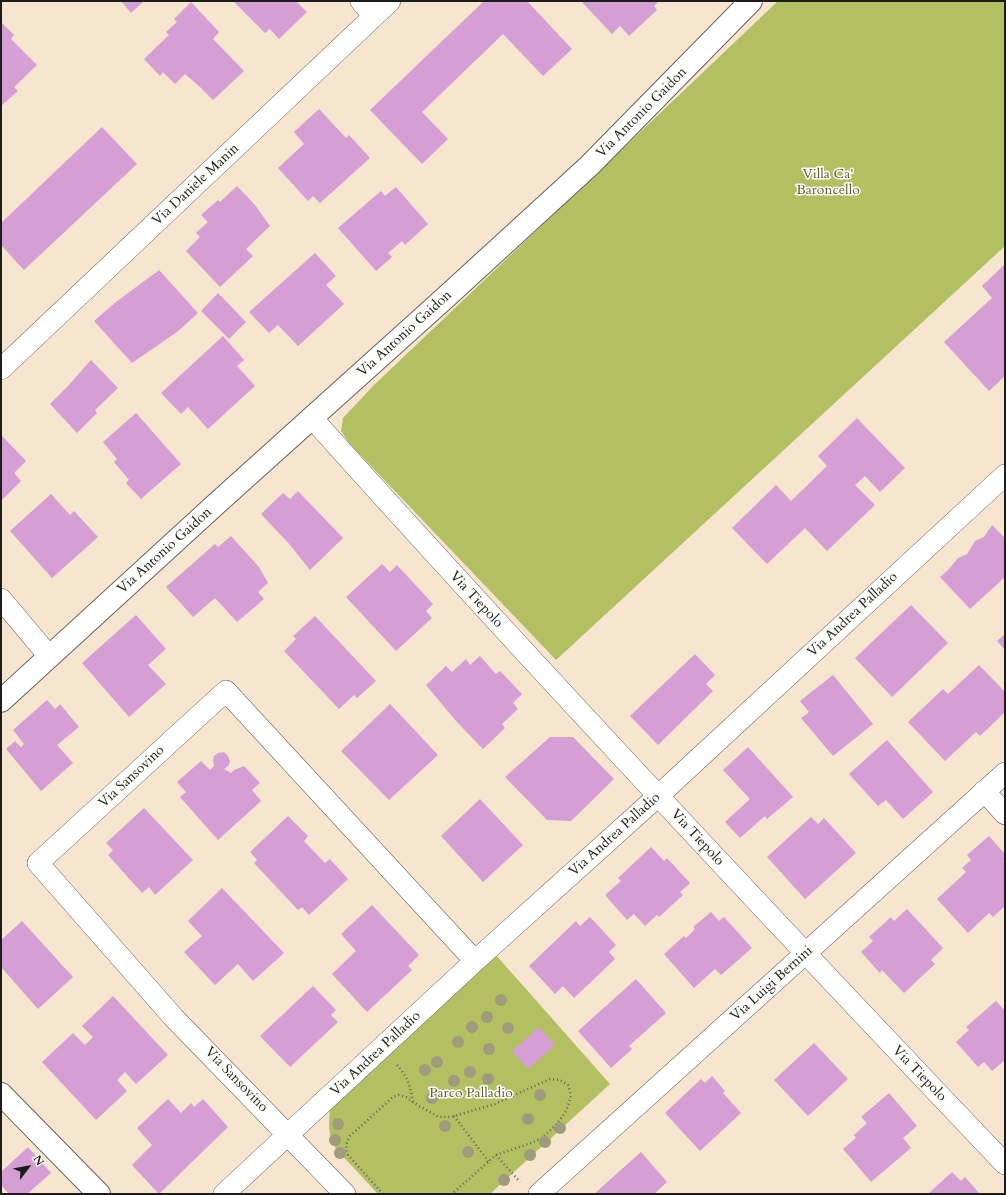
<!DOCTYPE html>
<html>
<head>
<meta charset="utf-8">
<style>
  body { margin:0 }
  #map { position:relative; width:1006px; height:1195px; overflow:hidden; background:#f6e5cf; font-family:Cardo,serif }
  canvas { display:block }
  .frame { position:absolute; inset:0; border:2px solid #1c1c1c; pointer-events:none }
  .north { position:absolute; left:8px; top:1147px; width:40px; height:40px; -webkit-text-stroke:3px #fdfcf7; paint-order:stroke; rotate:58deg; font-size:11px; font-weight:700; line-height:16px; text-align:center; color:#1c1c1c }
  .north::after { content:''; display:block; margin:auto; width:14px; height:18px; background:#1c1c1c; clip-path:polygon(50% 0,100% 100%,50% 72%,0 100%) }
</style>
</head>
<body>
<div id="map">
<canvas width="1006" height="1195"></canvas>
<div class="frame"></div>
<div class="north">N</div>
</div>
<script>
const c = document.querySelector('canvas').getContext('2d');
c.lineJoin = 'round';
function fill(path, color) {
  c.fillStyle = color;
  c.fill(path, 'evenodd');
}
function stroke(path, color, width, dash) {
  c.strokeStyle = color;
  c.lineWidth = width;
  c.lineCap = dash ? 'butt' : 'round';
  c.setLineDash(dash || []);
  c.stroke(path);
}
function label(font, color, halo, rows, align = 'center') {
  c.font = font + ' Cardo,serif';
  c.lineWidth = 3;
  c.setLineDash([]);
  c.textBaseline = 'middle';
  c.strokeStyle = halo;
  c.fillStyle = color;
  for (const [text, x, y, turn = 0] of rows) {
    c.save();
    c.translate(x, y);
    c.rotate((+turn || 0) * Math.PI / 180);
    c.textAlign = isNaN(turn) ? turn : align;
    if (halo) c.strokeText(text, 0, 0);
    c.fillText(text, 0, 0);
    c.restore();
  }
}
fill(new Path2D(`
  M 778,1 L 1005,1 L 1005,246 L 556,660 L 349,443 L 341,431 L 343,418 L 374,385 Z
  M 495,954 L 610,1084 L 490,1194 L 378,1194 L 336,1149 C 327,1132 329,1125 330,1107 Z`), '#b2c062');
fill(new Path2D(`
  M 121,1 L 144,1 L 131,13 Z
  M 233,1 L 296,1 L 307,12 L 279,39 L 270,29 L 265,33 Z
  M 484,1 L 527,1 L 572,49 L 543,76 L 503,34 L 422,112 L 448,139 L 422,164 L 370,110 Z
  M 581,1 L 659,1 L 654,6 L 657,10 L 629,36 L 620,26 L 612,34 Z
  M 191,2 L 219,32 L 213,39 L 244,71 L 213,100 L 200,87 L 185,74 L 175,84 L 163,72 L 160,76 L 144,59 L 169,35 L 166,32 L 177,22 L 174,19 Z
  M 1,22 L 14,35 L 11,39 L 37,65 L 14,87 L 18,91 L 1,106 Z
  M 319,109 L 346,138 L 349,135 L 370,158 L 320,203 L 313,196 L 308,201 L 278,168 L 304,144 L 294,132 Z
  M 102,127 L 137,164 L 24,270 L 1,245 L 1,223 Z
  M 237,186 L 255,205 L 270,226 L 246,249 L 253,256 L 220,287 L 186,251 L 200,237 L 196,233 L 208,222 L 201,215 L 218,200 L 220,202 Z
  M 396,187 L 428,224 L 405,245 L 402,241 L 388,253 L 392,257 L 376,271 L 338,228 L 381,191 L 385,196 Z
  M 315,253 L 336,276 L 326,285 L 344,304 L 298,346 L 278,325 L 269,333 L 249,312 Z
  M 1005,264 L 1005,376 L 989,391 L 944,342 L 992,298 L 982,286 Z
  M 159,270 L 198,313 L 177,332 L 132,363 L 94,321 L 116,302 Z
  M 218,293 L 246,322 L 229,339 L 201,311 Z
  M 223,336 L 244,360 L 237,366 L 255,386 L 208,429 L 188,407 L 181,414 L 161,393 Z
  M 91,360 L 118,388 L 95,410 L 97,413 L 77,433 L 50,404 L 67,387 Z
  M 136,413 L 181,464 L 141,499 L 126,483 L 129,480 L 114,462 L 117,459 L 103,442 Z
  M 857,418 L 905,468 L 880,492 L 865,476 L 855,485 L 875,505 L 827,551 L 805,528 L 767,564 L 732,528 L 776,485 L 791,501 L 827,466 L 818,456 Z
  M 1,435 L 26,461 L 14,473 L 21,481 L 1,501 Z
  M 298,491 L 343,538 L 310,570 L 290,545 L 261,514 L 283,493 L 290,499 Z
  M 51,494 L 70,515 L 74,511 L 98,537 L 52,578 L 10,531 Z
  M 992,525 L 1005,538 L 1005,577 L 970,609 L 940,577 L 948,570 L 958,558 L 967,554 L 975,541 L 984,537 Z
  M 231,536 L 259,567 L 268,583 L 258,592 L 264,599 L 237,622 L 215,598 L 193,617 L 166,587 L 215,544 L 218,547 Z
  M 382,564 L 390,572 L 397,565 L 433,604 L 426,611 L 432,618 L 396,651 L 346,597 Z
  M 911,605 L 948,643 L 892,697 L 855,658 Z
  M 136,615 L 166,649 L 148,665 L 166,684 L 129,717 L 82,663 Z
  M 315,616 L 376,681 L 357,698 L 354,695 L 339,709 L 284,651 L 296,639 L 293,636 Z
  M 1005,634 L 1005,650 L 997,641 Z
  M 695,654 L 715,675 L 706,684 L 713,691 L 658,745 L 630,716 Z
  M 480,656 L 496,674 L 500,671 L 522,694 L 513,703 L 518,709 L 502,724 L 505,728 L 483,749 L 456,721 L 426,685 L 446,666 L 452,672 L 466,659 L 470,665 Z
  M 979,665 L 1005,692 L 1005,712 L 980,736 L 976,732 L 945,761 L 908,722 L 943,689 L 948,694 Z
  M 833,675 L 873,724 L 833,756 L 801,718 L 809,712 L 800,701 Z
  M 47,700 L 55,709 L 60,704 L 79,727 L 57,745 L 73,763 L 41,791 L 6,749 L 15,741 L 21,747 L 24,744 L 13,730 Z
  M 390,704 L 438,755 L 389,800 L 341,751 Z
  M 550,737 L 573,737 L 614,779 L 571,821 L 547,820 L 505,777 Z
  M 887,740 L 933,792 L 903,819 L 886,800 L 878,806 L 849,774 Z
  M 748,747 L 793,797 L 767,819 L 765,816 L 740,838 L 725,822 L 750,799 L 723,770 Z
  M 224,752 L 228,756 L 230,761 L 229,765 L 224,769 L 231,773 L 234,770 L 244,766 L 260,783 L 252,790 L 261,801 L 218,840 L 180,797 L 186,792 L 177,782 L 201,761 L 210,770 L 214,766 L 213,760 L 214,756 L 218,753 Z
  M 480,799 L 523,845 L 483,882 L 441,836 Z
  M 144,808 L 193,860 L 155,895 L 149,887 L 142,893 L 108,855 L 113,850 L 106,843 Z
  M 288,816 L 308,836 L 304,841 L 325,863 L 330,859 L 348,879 L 309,915 L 302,907 L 298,910 L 254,863 L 257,860 L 250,852 Z
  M 811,817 L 818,824 L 824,818 L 856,853 L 805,899 L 767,857 Z
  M 989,836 L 1005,854 L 1005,860 L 1003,861 L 1005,863 L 1005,906 L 993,917 L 989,913 L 968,933 L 937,899 L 966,872 L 962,868 L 971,860 L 967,855 Z
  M 651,847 L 664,861 L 667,858 L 690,883 L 680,892 L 683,895 L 659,917 L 657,915 L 645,926 L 634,914 L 627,920 L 605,895 L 621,881 L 618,878 Z
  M 222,888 L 284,953 L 253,981 L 238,964 L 215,985 L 184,952 L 202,936 L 188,921 Z
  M 372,905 L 419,955 L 408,966 L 412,970 L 367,1012 L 332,974 L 356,951 L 341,934 Z
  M 907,909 L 943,948 L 931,960 L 935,964 L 904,993 L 882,970 L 880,973 L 861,952 L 873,941 L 869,937 L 891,917 L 894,921 Z
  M 711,912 L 719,921 L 724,917 L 752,948 L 721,975 L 715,969 L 694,988 L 664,954 L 684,936 L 686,938 L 695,929 L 693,927 Z
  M 590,917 L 616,945 L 609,952 L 615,959 L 574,998 L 563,986 L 555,994 L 529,966 L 576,921 L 580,926 Z
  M 22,921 L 73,977 L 38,1009 L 1,967 L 1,940 Z
  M 636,979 L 666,1013 L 629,1046 L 632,1049 L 611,1068 L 578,1031 Z
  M 313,986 L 336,1010 L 331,1015 L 338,1022 L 290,1067 L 260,1036 Z
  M 113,996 L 168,1055 L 136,1084 L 125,1072 L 117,1080 L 127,1091 L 96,1120 L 42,1062 L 73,1033 L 85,1045 L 93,1037 L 82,1026 Z
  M 996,1001 L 1005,1011 L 1005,1060 L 992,1071 L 984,1062 L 978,1067 L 956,1042 L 969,1030 L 966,1027 Z
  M 539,1027 L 555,1045 L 528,1069 L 512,1051 Z
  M 814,1043 L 848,1079 L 808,1116 L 774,1080 Z
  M 712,1076 L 725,1091 L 723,1093 L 741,1113 L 700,1151 L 665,1113 L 701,1079 L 705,1083 Z
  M 889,1093 L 917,1126 L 903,1138 L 911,1148 L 871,1182 L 843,1149 L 856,1138 L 854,1135 L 867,1123 L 861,1117 Z
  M 168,1099 L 181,1113 L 191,1103 L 194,1107 L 203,1099 L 228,1127 L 159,1194 L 132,1165 L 152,1145 L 137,1128 Z
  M 28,1147 L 51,1173 L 27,1194 L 9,1194 L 1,1185 L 1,1172 Z
  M 641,1152 L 667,1182 L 654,1194 L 594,1194 Z
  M 952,1172 L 961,1181 L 965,1177 L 979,1193 L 978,1194 L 928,1194 Z`), '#d59ed5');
const minor = new Path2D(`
  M 361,1 L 374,16
  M 1,369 L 390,1
  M 312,418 C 539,671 771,918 1005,1164
  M 1,599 L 49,656
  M 984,791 L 1005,814
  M 224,1194 L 475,961 L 658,796 L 1005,475
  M 345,1194 L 174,1018 L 38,863 L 226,691 L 475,961
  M 539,1194 L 1005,773`);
const tertiary = new Path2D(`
  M 1,701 L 215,505 L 446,297 L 590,165 L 751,1
  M 1,1094 L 99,1194`);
stroke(minor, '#68625b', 22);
stroke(tertiary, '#68625b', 24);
stroke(new Path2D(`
  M 397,1065 C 408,1077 410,1086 413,1102
  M 454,1116 L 489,1162
  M 496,1155 L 520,1182
  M 383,1194 L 348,1155 C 345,1147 346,1143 350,1136 L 393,1097 L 399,1095 L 406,1097 L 419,1106 L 439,1117 L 451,1117 L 495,1104 L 550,1079 L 560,1080 L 568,1085 L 571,1095 L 569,1103 L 565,1113 L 555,1126 L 542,1138 L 531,1143 L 496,1155 L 452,1194`), '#68625b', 2.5, [1, 3]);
stroke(minor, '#fff', 21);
stroke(tertiary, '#fff', 22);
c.fillStyle = '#9f9b7c';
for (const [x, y] of [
  [501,1000],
  [487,1017],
  [472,1027],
  [508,1028],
  [458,1042],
  [489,1049],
  [437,1062],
  [425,1070],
  [470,1072],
  [488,1079],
  [454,1081],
  [540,1095],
  [432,1098],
  [528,1119],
  [338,1124],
  [445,1126],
  [560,1128],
  [335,1140],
  [545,1142],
  [468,1152],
  [340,1153],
  [530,1155],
  [504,1180]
]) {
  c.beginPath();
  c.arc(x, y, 6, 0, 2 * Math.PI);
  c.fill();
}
label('14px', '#1c1c1c', '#fdfcf7', [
  ["Via Antonio Gaidon",642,113,-45],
  ["Via Daniele Manin",196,185,-43],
  ["Via Antonio Gaidon",405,334,-42],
  ["Via Antonio Gaidon",165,551,-42],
  ["Via Tiepolo",476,600,47],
  ["Via Andrea Palladio",853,615,-43],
  ["Via Sansovino",132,777,-43],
  ["Via Andrea Palladio",615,835,-42],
  ["Via Tiepolo",697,838,47],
  ["Via Luigi Bernini",772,984,-42],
  ["Via Andrea Palladio",376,1054,-43],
  ["Via Tiepolo",919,1074,46],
  ["Via Sansovino",236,1080,46]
]);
label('14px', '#585e38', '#fdfcf7', [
  ["Villa Ca'",828,175],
  ["Baroncello",828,191],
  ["Parco Palladio",471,1094]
]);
</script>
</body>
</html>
